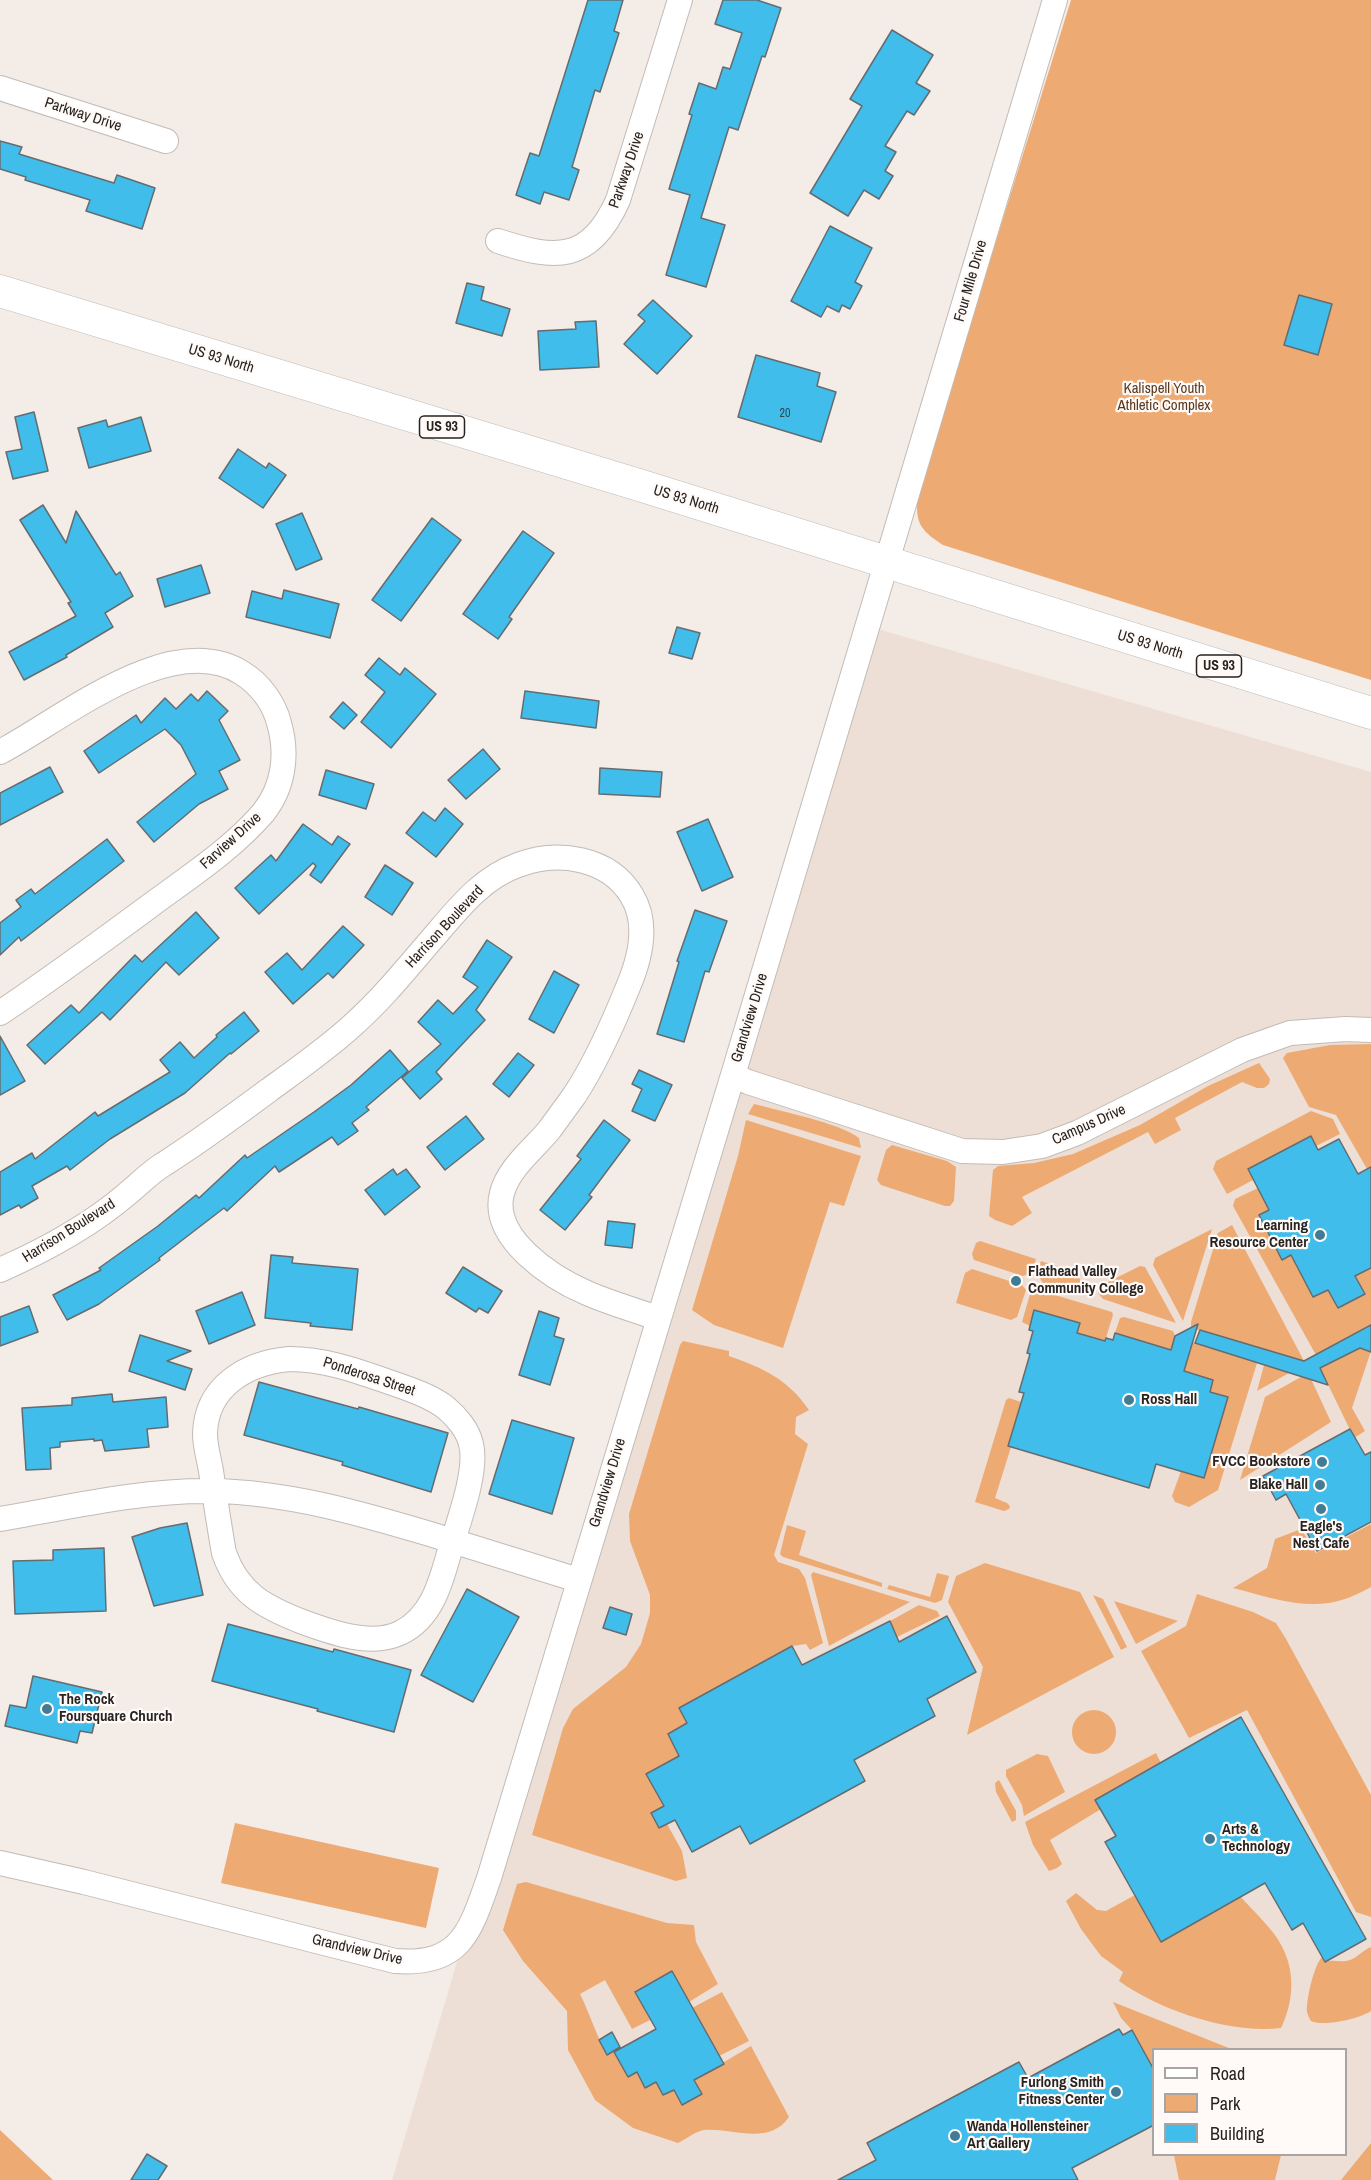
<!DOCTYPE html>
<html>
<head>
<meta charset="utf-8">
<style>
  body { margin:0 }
  #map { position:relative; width:1371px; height:2180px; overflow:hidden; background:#f4ece6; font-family:"Archivo Narrow",sans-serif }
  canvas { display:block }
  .legend { position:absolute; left:1152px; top:2048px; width:195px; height:108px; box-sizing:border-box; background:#fffaf7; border:2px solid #a8a4a1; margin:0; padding:8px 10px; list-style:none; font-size:18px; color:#262321 }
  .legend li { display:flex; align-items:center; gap:12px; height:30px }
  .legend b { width:30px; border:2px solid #a8a4a1 }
</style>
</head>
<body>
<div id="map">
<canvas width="1371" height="2180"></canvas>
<ul class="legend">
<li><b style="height:8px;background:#fff"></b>Road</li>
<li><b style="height:16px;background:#eeaa73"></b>Park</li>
<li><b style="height:16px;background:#40bdea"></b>Building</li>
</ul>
</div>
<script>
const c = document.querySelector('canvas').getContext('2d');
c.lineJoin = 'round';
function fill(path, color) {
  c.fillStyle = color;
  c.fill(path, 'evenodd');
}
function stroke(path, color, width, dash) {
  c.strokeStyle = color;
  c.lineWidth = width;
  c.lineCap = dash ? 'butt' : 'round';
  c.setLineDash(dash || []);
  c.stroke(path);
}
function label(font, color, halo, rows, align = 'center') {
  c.font = font + ' "Archivo Narrow",sans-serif';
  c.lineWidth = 4.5;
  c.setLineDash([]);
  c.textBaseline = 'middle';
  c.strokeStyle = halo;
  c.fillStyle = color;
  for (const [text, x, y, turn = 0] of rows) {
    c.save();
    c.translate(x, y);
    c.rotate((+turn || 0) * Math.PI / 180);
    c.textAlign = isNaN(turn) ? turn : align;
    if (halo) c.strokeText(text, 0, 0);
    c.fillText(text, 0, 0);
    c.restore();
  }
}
fill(new Path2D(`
  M 857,623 L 1371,772 L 1371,2180 L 392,2180 ZM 1154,2050 L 1346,2050 L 1346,2154 L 1154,2154 Z`), '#eddfd5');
fill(new Path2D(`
  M 1071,0 L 1371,0 L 1371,680 L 943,545 C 918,529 915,521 918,492 Z
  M 1371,1044 L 1371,1167 L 1367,1169 L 1336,1115 L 1309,1107 L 1283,1058 L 1287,1053 L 1330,1045 Z
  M 1259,1063 L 1270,1079 L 1269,1084 L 1264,1088 L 1257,1088 L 1242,1082 L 1175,1118 L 1181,1130 L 1155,1144 L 1148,1132 L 1022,1197 L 1032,1213 L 1012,1226 L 995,1220 L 989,1216 L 993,1170 L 998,1166 L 1034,1163 L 1073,1154 L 1140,1125 L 1208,1086 Z
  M 754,1104 C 780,1111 840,1123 859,1138 L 861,1148 L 748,1114 Z
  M 1311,1111 L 1333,1119 L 1340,1134 L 1316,1146 L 1310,1136 L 1248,1169 L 1253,1180 L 1227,1194 L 1213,1169 L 1216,1161 Z
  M 746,1120 L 861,1156 L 844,1206 L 830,1202 L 783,1348 L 714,1325 L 692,1310 L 738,1156 Z
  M 892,1145 L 947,1161 L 956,1167 L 954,1201 L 950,1206 L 945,1206 L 881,1185 L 877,1180 L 886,1150 Z
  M 1258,1188 L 1269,1210 L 1259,1216 L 1282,1260 L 1291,1255 L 1313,1297 L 1328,1290 L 1338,1308 L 1364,1294 L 1355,1276 L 1371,1268 L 1371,1325 L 1316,1355 L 1233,1206 L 1235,1199 Z
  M 1232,1225 L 1304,1361 L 1191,1328 L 1191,1322 L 1218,1233 Z
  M 1212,1229 L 1183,1321 L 1153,1265 L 1155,1258 Z
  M 980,1241 L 1036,1259 L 1032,1273 L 1023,1276 L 974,1260 L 972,1254 L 976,1243 Z
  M 1041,1261 L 1075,1272 L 1085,1287 L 1077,1292 L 1043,1283 L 1037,1274 Z
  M 1140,1266 L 1145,1267 L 1176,1323 L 1103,1299 L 1098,1293 L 1100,1286 Z
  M 972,1269 L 1022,1285 L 1026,1290 L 1017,1317 L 1011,1320 L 956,1303 L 965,1273 Z
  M 1038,1290 L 1112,1312 L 1113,1315 L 1105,1341 L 1077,1333 L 1080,1323 L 1035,1310 L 1030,1326 L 1022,1322 L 1030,1294 Z
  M 1124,1317 L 1173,1331 L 1175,1336 L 1171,1350 L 1115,1333 L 1120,1318 Z
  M 683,1341 L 729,1351 L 729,1356 C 763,1368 788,1379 809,1410 L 796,1417 L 795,1434 L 808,1444 L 774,1555 L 778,1562 L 799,1569 L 805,1578 L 823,1643 L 810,1650 L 806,1644 L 792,1646 L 679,1708 L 687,1723 L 668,1734 L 679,1756 L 646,1774 L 664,1806 L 659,1828 L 667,1824 L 682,1851 L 687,1878 L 676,1881 L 532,1835 L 563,1728 L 573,1709 L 626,1667 L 641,1644 L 646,1627 L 650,1613 L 650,1595 L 630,1541 L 629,1514 L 680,1345 Z
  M 1192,1342 L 1257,1363 L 1218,1490 L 1189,1507 L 1175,1502 L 1172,1496 L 1181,1471 L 1204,1478 L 1228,1397 L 1210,1392 L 1213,1380 L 1184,1371 Z
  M 1360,1348 L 1371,1351 L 1352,1408 L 1365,1431 L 1354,1438 L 1320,1368 Z
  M 1264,1365 L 1289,1373 L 1257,1391 Z
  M 1301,1377 L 1311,1379 L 1331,1422 L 1240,1480 L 1265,1397 Z
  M 1009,1398 L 1021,1402 L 1008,1446 L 1011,1447 L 995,1498 L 1007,1503 L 1010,1506 L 1009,1509 L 1004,1511 L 975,1502 L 1006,1400 Z
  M 1371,1524 L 1371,1587 C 1363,1591 1354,1596 1345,1599 C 1308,1612 1269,1597 1233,1588 L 1267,1568 L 1275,1539 L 1301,1529 L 1316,1553 Z
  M 787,1525 L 806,1531 L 799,1555 L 882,1583 L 882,1587 L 783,1557 L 780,1554 Z
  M 985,1563 L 1080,1592 L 1114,1657 L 967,1735 L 983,1667 L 948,1602 L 956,1576 Z
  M 813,1572 L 910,1602 L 829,1646 L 811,1575 Z
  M 937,1573 L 949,1576 L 942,1600 L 935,1603 L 887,1589 L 889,1585 L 930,1597 Z
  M 1197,1594 L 1253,1612 L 1276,1623 L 1286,1639 L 1371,1795 L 1371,1917 L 1356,1912 L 1247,1710 L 1189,1738 L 1141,1651 L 1186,1626 Z
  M 1093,1595 L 1103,1599 L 1127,1647 L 1121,1650 Z
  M 1114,1601 L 1178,1621 L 1136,1644 Z
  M 919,1605 L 937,1611 L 940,1616 L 897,1637 L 890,1621 Z
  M1072 1732a22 22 0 1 1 44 0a22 22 0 1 1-44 0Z
  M 1156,1753 L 1161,1763 L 1101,1809 L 1050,1840 L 1062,1864 L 1057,1868 L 1049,1871 L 1033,1845 L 1025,1822 Z
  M 1037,1754 L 1048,1756 L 1065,1792 L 1024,1816 L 1022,1805 L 1006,1776 L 1006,1770 Z
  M 999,1780 L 1016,1811 L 1016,1820 L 1012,1822 L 996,1792 L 995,1783 Z
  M 235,1823 L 439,1868 L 426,1928 L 221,1883 Z
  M 526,1882 L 667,1923 L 694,1925 L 696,1942 L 718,1984 L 689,2002 L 672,1971 L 635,1991 L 650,2020 L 632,2029 L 605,1980 L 580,1994 C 590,2014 596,2035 607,2054 L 614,2051 L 628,2077 L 637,2072 L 645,2088 L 656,2082 L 673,2090 L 682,2105 L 702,2094 L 694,2080 L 751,2046 L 789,2117 C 769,2146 734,2128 704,2130 C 696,2131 686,2139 678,2143 L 633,2128 L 595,2100 L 568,2050 L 567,2011 L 523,1961 L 503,1930 L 517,1884 Z
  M 1076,1893 L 1097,1910 L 1106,1911 L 1135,1895 L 1241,1897 C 1252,1910 1273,1929 1280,1943 C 1296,1970 1294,2001 1281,2028 C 1230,2034 1161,2011 1119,1981 L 1123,1972 L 1101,1956 L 1081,1929 L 1066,1901 Z
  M 1371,1947 L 1371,2011 C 1359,2019 1323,2027 1311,2021 C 1310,2020 1307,2013 1307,2012 C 1306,2000 1314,1965 1322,1957 L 1325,1962 C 1333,1959 1342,1963 1350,1960 C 1358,1957 1363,1950 1371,1947 Z
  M 722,1992 L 749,2041 L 719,2056 L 692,2008 Z
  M 1113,2002 L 1229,2048 L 1231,2049 L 1154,2050 L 1153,2070 L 1132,2030 L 1121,2018 Z
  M 0,2130 L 53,2180 L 0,2180 Z
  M 1371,2143 L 1371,2180 L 1341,2180 Z
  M 1174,2155 L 1174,2154 L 1281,2155 L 1275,2180 L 1179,2180 Z`), '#eeaa73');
const building = new Path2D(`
  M 588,0 L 623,0 L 614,31 L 619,33 L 600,92 L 595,90 L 572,167 L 579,170 L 569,200 L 544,192 L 540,204 L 516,195 L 530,153 L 539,156 Z
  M 723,0 L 757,0 L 781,8 L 765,57 L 762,56 L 738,130 L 729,127 L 701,218 L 725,225 L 706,287 L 666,275 L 690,195 L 669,189 L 692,115 L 689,114 L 699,83 L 716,89 L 723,67 L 730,69 L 742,33 L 715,24 Z
  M 892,30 L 933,55 L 916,83 L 930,91 L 914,115 L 907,111 L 885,146 L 896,152 L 885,171 L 893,176 L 879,199 L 864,190 L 848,216 L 810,193 L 862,106 L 850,99 Z
  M 0,141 L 22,147 L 19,154 L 114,183 L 117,175 L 155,188 L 142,229 L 86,211 L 90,200 L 25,180 L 26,177 L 0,169 Z
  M 830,226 L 872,248 L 855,282 L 862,286 L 850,309 L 842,305 L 839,312 L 827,306 L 821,317 L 791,301 Z
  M 467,283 L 484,287 L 481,300 L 510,309 L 502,336 L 456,323 Z
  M 1299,295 L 1332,304 L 1318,355 L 1284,345 Z
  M 653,300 L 692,336 L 657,374 L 624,344 L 645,321 L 638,315 Z
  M 596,321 L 599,367 L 540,370 L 538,331 L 576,329 L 575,322 Z
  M 756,355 L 820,373 L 817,386 L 836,392 L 821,442 L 738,417 Z
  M 34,412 L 48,471 L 13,479 L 6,452 L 22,449 L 15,417 Z
  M 141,417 L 151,451 L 89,468 L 78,428 L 106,420 L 108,427 Z
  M 238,449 L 266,468 L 269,463 L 286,475 L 263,508 L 219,478 Z
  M 43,505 L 66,543 L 76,511 L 116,575 L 120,572 L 133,596 L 105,613 L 113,627 L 66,655 L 67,657 L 24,680 L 9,652 L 76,616 L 68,603 L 71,602 L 20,520 Z
  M 302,513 L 322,559 L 296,570 L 276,524 Z
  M 432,518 L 461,540 L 401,621 L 372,600 Z
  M 523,531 L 554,553 L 509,617 L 512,619 L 498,639 L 463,614 Z
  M 201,565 L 210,593 L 165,607 L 157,579 Z
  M 284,590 L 339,604 L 330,638 L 246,617 L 252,591 L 282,599 Z
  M 677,627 L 700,633 L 692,659 L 669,653 Z
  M 379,658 L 400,675 L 405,668 L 436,694 L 391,748 L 361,722 L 385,692 L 365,675 Z
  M 207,691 L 228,711 L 219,720 L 240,760 L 219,771 L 228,789 L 199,804 L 154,842 L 137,822 L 196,774 L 181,745 L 165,729 L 99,773 L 84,751 L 136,715 L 141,723 L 165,698 L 176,709 L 191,694 L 198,701 Z
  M 525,691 L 599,701 L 596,728 L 521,718 Z
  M 343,702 L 357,715 L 344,729 L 330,717 Z
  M 483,749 L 500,769 L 466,799 L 448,780 Z
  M 50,767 L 63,792 L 0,825 L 0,793 Z
  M 600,768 L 662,772 L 660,797 L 599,794 Z
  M 326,770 L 374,784 L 366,809 L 319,795 Z
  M 445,808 L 463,824 L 436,857 L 406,833 L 423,812 L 435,821 Z
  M 708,819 L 733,877 L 702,891 L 677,832 Z
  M 303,824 L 332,845 L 338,836 L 350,844 L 321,883 L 310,875 L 316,866 L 313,863 L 259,914 L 235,888 L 271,855 L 276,861 Z
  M 107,839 L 124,861 L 21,941 L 19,937 L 0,955 L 0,923 L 21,907 L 16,900 L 31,889 L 35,894 Z
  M 385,865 L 413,883 L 392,915 L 365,897 Z
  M 695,910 L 727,921 L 709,972 L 705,971 L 684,1042 L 657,1034 L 679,962 L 677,961 Z
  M 196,912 L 219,938 L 179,975 L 166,962 L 110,1020 L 102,1012 L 45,1064 L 27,1045 L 71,1005 L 79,1013 L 135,955 L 142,962 Z
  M 343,926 L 364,945 L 333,978 L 328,973 L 293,1004 L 265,972 L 287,953 L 302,970 Z
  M 487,940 L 512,957 L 476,1010 L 485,1020 L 436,1072 L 442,1079 L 420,1099 L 402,1078 L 441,1044 L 418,1022 L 438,1000 L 453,1014 L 478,987 L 463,977 Z
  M 554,971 L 579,985 L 554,1033 L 529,1019 Z
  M 244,1012 L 259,1031 L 231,1054 L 230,1053 L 185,1093 L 110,1139 L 70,1170 L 67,1166 L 32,1186 L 38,1198 L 21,1208 L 19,1205 L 0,1215 L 0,1172 L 32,1153 L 35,1159 L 95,1112 L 98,1116 L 170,1072 L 160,1060 L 180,1042 L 194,1058 L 217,1037 L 216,1035 Z
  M 0,1036 L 25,1081 L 0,1095 Z
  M 390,1050 L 408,1071 L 366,1107 L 369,1110 L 352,1123 L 358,1131 L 338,1145 L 332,1137 L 279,1172 L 275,1166 L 227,1211 L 224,1208 L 159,1258 L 160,1260 L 99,1304 L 67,1320 L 53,1295 L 101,1270 L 99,1268 L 158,1226 L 196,1195 L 199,1198 L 245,1155 L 247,1158 L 314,1112 L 351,1085 Z
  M 518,1053 L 534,1065 L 509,1097 L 493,1084 Z
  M 639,1070 L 672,1085 L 655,1121 L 632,1111 L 642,1089 L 632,1084 Z
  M 466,1116 L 484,1139 L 445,1170 L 427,1147 Z
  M 604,1120 L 630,1140 L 589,1195 L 592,1197 L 565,1230 L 540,1210 L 581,1159 L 577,1156 Z
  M 1311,1136 L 1318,1150 L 1339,1139 L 1358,1174 L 1371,1167 L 1371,1268 L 1355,1276 L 1365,1294 L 1338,1308 L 1328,1290 L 1313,1297 L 1291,1255 L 1282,1260 L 1259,1215 L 1269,1210 L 1248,1169 Z
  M 393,1169 L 397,1175 L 406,1169 L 420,1187 L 385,1215 L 365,1190 Z
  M 608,1221 L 635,1224 L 632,1248 L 605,1245 Z
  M 271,1255 L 293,1257 L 292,1263 L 358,1269 L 352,1330 L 310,1326 L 311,1323 L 265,1318 Z
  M 463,1267 L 502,1291 L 488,1313 L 479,1308 L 476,1312 L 446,1293 Z
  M 242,1292 L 255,1325 L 209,1344 L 196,1311 Z
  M 29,1306 L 38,1332 L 0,1346 L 0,1317 Z
  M 1034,1310 L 1080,1323 L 1077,1333 L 1105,1341 L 1106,1338 L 1113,1340 L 1115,1333 L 1171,1350 L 1175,1336 L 1198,1324 L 1184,1371 L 1213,1380 L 1210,1392 L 1228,1397 L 1204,1478 L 1156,1464 L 1149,1488 L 1008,1446 L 1024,1393 L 1019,1392 L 1030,1354 L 1027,1353 L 1033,1331 L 1029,1330 Z
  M 539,1311 L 559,1318 L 554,1336 L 564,1339 L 550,1385 L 519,1375 Z
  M 1371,1325 L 1371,1352 L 1360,1348 L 1320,1368 L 1328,1385 L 1195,1343 L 1200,1330 L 1304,1361 Z
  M 140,1335 L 191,1351 L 167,1361 L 192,1369 L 185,1390 L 129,1371 Z
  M 259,1382 L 358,1409 L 359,1407 L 448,1433 L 431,1492 L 342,1465 L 343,1462 L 244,1435 Z
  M 112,1394 L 113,1402 L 166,1397 L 168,1427 L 147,1429 L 149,1447 L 105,1451 L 102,1440 L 94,1441 L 94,1439 L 60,1442 L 60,1447 L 50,1448 L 51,1469 L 26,1470 L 22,1408 L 72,1405 L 72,1398 Z
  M 512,1420 L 574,1438 L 552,1514 L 489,1494 Z
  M 1350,1429 L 1365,1455 L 1371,1452 L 1371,1522 L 1317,1551 L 1286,1494 L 1276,1500 L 1263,1476 Z
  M 187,1523 L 203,1595 L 154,1606 L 132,1537 L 160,1528 Z
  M 104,1548 L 106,1611 L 15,1614 L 13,1561 L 53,1560 L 53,1550 Z
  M 467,1589 L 519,1617 L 473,1702 L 421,1675 Z
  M 610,1607 L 632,1614 L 626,1635 L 603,1628 Z
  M 947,1616 L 976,1672 L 927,1699 L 935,1716 L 854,1760 L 865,1781 L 750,1844 L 740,1826 L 692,1852 L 675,1820 L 659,1828 L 651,1813 L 664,1806 L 646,1774 L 679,1756 L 668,1734 L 687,1723 L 679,1708 L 792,1646 L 802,1665 L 890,1621 L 899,1642 Z
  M 228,1624 L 333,1652 L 334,1649 L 411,1670 L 394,1732 L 317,1711 L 318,1709 L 212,1681 Z
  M 33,1676 L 102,1692 L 92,1733 L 80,1731 L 77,1743 L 5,1726 L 10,1705 L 26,1708 Z
  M 1241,1717 L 1366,1939 L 1325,1962 L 1303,1923 L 1292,1930 L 1265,1883 L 1161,1942 L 1105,1842 L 1116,1836 L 1095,1800 Z
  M 672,1971 L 724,2064 L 694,2080 L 702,2094 L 682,2105 L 674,2090 L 663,2095 L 656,2082 L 645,2088 L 637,2072 L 628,2077 L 614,2052 L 656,2029 L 635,1992 Z
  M 1119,2029 L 1123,2035 L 1132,2030 L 1154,2070 L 1154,2125 L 1072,2168 L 1078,2180 L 838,2180 L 876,2160 L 867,2143 L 1019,2062 L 1028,2078 Z
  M 612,2032 L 620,2047 L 607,2055 L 599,2040 Z
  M 147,2154 L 167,2166 L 158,2180 L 131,2180 Z`);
fill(building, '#40bdea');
stroke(building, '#646c70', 1.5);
const minor = new Path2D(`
  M 0,88 L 166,141
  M 498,241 C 555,260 590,263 618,200 L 680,0
  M 0,752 C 63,719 171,628 242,673 C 260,684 274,703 279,723 C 288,754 284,787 263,813 C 232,849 189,877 151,905 C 101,942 51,979 0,1013
  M 733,1075 L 748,1082 L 962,1151 L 1003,1152 L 1042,1146 L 1077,1133 L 1242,1050 L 1290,1033 L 1346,1029 L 1371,1030
  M 0,1270 C 43,1251 91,1225 127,1194 C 140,1184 150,1172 164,1164 C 200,1141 234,1116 269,1090 C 298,1069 328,1048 354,1024 C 383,998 407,968 432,939 C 457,910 481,878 518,865 C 557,850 609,857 632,896 C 649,924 640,959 628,987 C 613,1024 596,1063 574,1096 C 566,1107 558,1118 550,1129 C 534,1149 509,1167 502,1193 C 490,1238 552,1278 587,1293 C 610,1303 634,1310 658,1318
  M 289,1359 C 327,1359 360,1372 395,1384 C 412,1390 430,1396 445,1407 C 456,1416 468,1430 471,1444 C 478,1471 458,1523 450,1550 C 441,1582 432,1618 400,1633 C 370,1647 331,1632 303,1622 C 264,1607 238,1593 224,1553 C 219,1525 215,1498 211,1471 C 209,1459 205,1446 205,1434 C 206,1386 247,1363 289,1359 Z
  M 0,1519 C 70,1507 141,1490 212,1491 C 287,1492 359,1513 430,1534 C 480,1550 529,1565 578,1580
  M 0,1863 L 84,1882 L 395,1961 C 461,1966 470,1932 489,1878 L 733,1075 L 1055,0`);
const major = new Path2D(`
  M 0,291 L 639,485 L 1371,713`);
stroke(minor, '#c2bbb6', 26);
stroke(major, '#c2bbb6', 33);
stroke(minor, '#fff', 24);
stroke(major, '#fff', 32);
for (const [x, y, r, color] of [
  [1320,1235,6,"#417c94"],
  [1016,1281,6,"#417c94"],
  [1129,1400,6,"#417c94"],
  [1322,1462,6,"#417c94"],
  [1320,1485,6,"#417c94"],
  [1321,1509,6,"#417c94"],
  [47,1709,6,"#417c94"],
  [1210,1839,6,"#417c94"],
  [1116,2092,6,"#417c94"],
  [955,2136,6,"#417c94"]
]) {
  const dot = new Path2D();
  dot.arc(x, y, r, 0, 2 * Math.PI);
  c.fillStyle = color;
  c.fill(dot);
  stroke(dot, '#fffaf7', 2);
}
label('12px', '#2c4a53', null, [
  ["20",785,414]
]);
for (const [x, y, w] of [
  [442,427,45],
  [1219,666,45]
]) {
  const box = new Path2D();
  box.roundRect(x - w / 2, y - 11, w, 22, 4.5);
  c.fillStyle = '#fffaf7';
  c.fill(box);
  stroke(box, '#262321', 1.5);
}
label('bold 14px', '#262321', null, [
  ["US 93",442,427],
  ["US 93",1219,666]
]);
label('15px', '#262321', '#fffaf7', [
  ["Parkway Drive",83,115,18],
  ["Parkway Drive",627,170,-71],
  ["Four Mile Drive",971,281,-74],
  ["US 93 North",221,359,17],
  ["US 93 North",686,500,17],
  ["US 93 North",1150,645,17],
  ["Farview Drive",231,841,-42],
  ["Harrison Boulevard",445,927,-47],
  ["Grandview Drive",750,1018,-73],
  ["Campus Drive",1089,1125,-24],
  ["Harrison Boulevard",69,1231,-32],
  ["Ponderosa Street",369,1377,18],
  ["Grandview Drive",608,1483,-73],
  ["Grandview Drive",357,1950,13]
]);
label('15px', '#5a391e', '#fffaf7', [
  ["Kalispell Youth",1164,389],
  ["Athletic Complex",1164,406]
]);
label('bold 15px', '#262321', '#fffaf7', [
  ["Learning",1308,1226,"right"],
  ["Resource Center",1308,1243,"right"],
  ["Flathead Valley",1028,1272],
  ["Community College",1028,1289],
  ["Ross Hall",1141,1400],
  ["FVCC Bookstore",1310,1462,"right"],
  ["Blake Hall",1308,1485,"right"],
  ["Eagle's",1321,1527,"center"],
  ["Nest Cafe",1321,1544,"center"],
  ["The Rock",59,1700],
  ["Foursquare Church",59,1717],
  ["Arts &",1222,1830],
  ["Technology",1222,1847],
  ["Furlong Smith",1104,2083,"right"],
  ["Fitness Center",1104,2100,"right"],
  ["Wanda Hollensteiner",967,2127],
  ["Art Gallery",967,2144]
], 'left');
</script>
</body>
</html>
